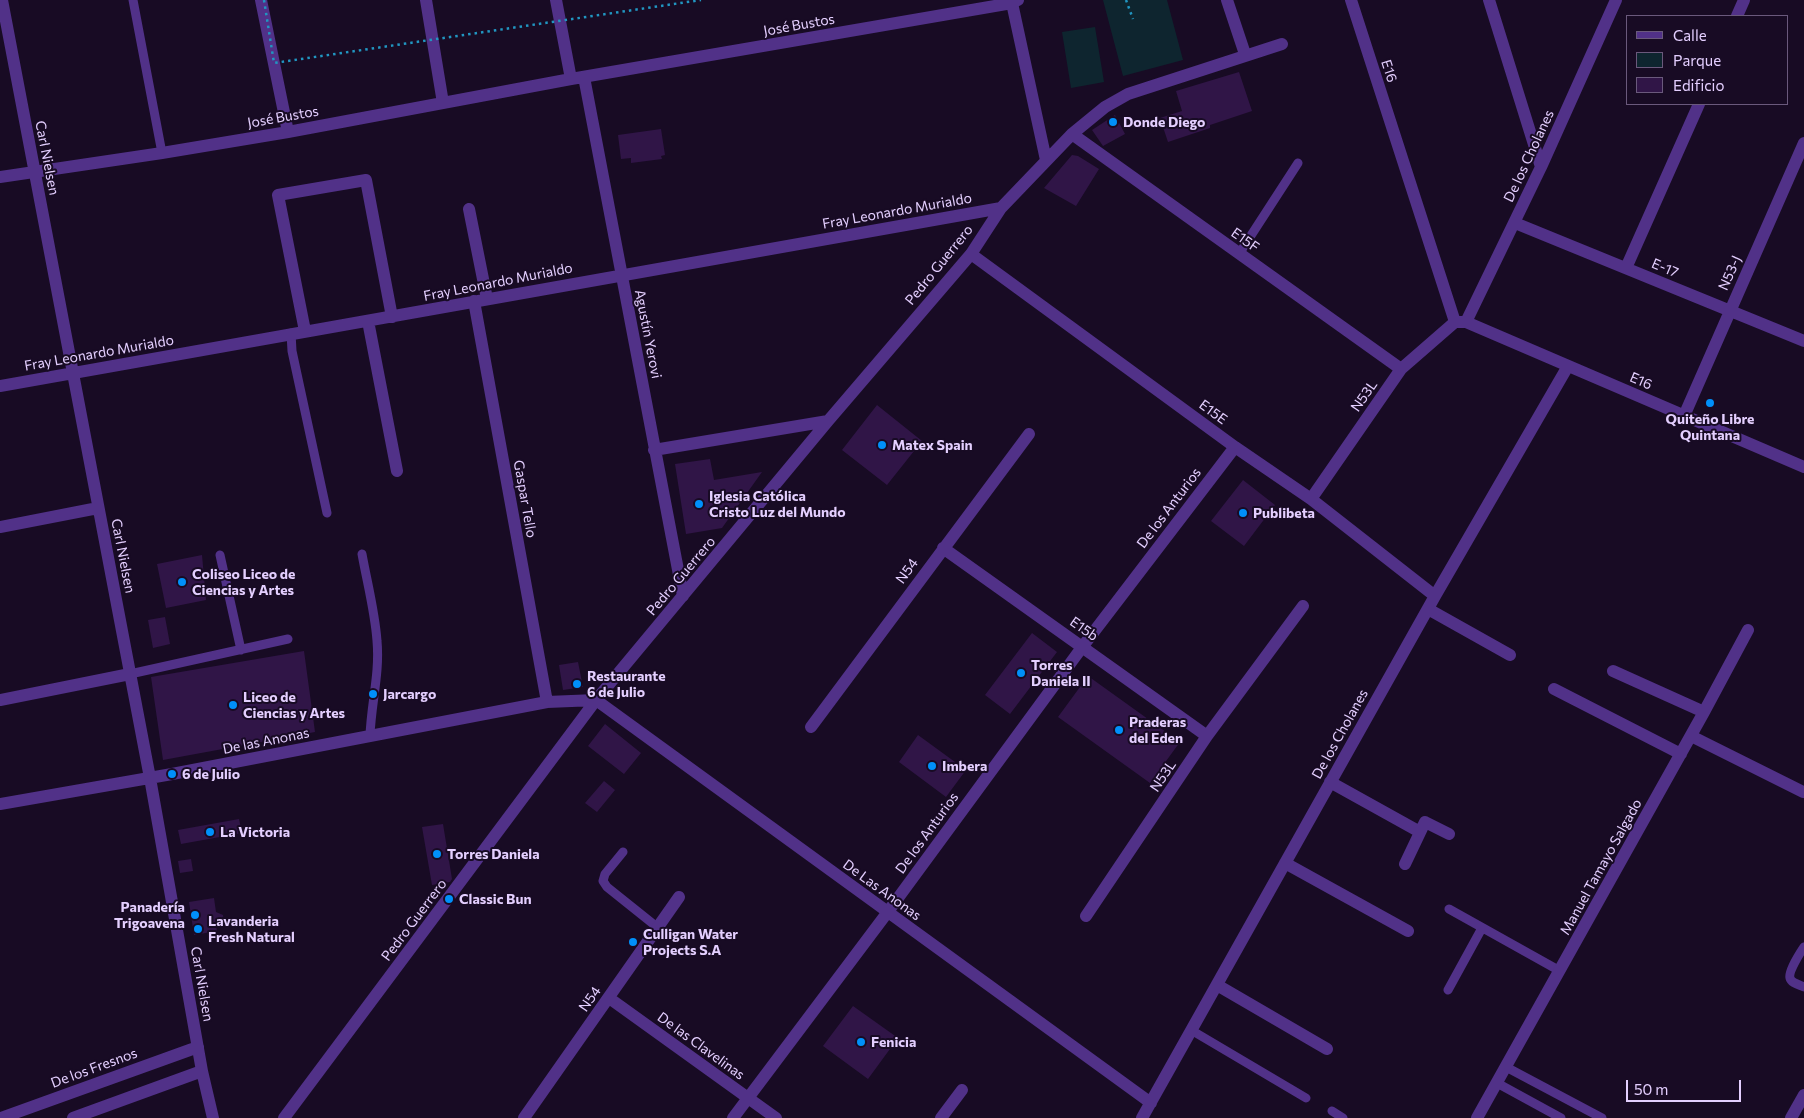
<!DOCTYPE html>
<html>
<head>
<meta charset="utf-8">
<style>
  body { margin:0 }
  #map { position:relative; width:1804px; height:1118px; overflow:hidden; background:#180b24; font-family:Commissioner,sans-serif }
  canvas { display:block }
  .legend { position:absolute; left:1626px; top:15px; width:162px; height:90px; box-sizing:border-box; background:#180b24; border:1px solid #6a597c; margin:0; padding:6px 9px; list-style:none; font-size:15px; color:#e4cfff }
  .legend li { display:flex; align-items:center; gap:10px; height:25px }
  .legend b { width:25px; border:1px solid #6a597c }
  .scale { position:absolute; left:1626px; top:1080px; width:115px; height:22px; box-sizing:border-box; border:2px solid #e4cfff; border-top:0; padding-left:6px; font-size:15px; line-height:18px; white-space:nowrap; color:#e4cfff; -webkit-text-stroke:4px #180b24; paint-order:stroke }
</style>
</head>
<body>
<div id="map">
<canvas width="1804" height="1118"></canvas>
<ul class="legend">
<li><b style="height:6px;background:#513188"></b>Calle</li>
<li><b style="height:14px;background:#0e252f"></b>Parque</li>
<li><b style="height:14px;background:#301547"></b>Edificio</li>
</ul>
<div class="scale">50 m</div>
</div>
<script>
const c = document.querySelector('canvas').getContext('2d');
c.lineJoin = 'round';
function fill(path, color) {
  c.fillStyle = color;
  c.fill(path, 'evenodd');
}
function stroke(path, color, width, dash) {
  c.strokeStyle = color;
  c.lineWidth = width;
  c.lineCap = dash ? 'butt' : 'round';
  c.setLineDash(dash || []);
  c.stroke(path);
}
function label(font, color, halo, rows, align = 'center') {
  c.font = font + ' Commissioner,sans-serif';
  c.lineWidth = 4;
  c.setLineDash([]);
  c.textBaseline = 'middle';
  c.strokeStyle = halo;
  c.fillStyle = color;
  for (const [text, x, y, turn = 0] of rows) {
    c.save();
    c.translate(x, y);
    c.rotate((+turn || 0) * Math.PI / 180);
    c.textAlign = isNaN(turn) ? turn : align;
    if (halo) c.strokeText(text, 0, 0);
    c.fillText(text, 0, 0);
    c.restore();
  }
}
fill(new Path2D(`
  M 1103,0 L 1167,0 L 1183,60 L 1123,76 Z
  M 1095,27 L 1104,82 L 1071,88 L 1062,32 Z`), '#0e252f');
fill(new Path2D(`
  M 1239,72 L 1252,111 L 1210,125 L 1210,128 L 1168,142 L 1160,118 L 1182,111 L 1176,91 Z
  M 1115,115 L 1125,134 L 1103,146 L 1092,130 Z
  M 661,129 L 665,155 L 661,156 L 662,159 L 631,163 L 631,158 L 621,159 L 618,135 Z
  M 1072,155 L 1078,156 L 1099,169 L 1076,206 L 1044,188 Z
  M 877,405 L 922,441 L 887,485 L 842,450 Z
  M 710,459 L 714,480 L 762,472 L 722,528 L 686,534 L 675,464 Z
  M 1243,480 L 1275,505 L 1244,546 L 1211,521 Z
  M 202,555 L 206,600 L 166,608 L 157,564 Z
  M 165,617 L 170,644 L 153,648 L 148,620 Z
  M 1032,633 L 1057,652 L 1010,714 L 985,695 Z
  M 304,651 L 315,732 L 163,760 L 151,677 Z
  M 578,662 L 583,687 L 563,690 L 559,665 Z
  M 1088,676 L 1180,742 L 1150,783 L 1058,717 Z
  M 605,724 L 641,753 L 624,774 L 588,746 Z
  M 918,735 L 966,770 L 946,797 L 899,762 Z
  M 604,781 L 615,790 L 597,812 L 585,803 Z
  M 239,819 L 242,833 L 181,844 L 178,830 Z
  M 443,824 L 452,879 L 450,882 L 432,885 L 422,827 Z
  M 191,859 L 193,871 L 180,873 L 178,861 Z
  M 214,898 L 216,912 L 223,915 L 224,925 L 216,926 L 217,931 L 194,935 L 189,902 Z
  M 853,1006 L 898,1038 L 868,1079 L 823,1046 Z`), '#301547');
stroke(new Path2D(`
  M 1126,0 L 1133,19`), '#2196c1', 2.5, [2.5, 4]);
stroke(new Path2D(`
  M 133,0 L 162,153
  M 1239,254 L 1298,163
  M 291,333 L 292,351 L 327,513
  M 362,554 C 367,582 375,612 377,641 C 380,673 371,704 370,736
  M 220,555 L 241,650
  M 130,674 L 288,639
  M 623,852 L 605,874 L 603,881 L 607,887 L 657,927
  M 1449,909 L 1560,971
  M 1804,947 C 1800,953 1788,972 1790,978 C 1791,983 1800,985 1804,987
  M 1448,990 L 1482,928
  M 1191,1030 L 1306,1098
  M 1506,1067 L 1602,1118
  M 1497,1083 L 1561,1118
  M 1332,1111 L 1343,1118`), '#513188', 9);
stroke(new Path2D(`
  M 2,0 L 150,778 L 202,1071 L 213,1118
  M 261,0 L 288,132
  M 426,0 L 443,103
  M 556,0 L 571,79
  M 1227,0 L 1245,54
  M 1351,0 L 1455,322
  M 1489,0 L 1541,167
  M 1012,3 L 1046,160
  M 1737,16 L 1744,0
  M 584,77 L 683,596
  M 1072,134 L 1401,369
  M 0,177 L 162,153 L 288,132 L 571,79 L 1012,3 L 1018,0
  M 469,209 L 487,299
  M 1515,223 L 1804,341
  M 971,254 L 1235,447 L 1311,499 L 1435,596
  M 1626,268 L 1699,104
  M 474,301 L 547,702
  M 368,321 L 397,471
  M 1455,322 L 1466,322 L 1804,467
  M 1466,322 L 1541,167 L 1616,0
  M 305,331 L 278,195 L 366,180 L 392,317
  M 0,386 L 1001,208
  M 1684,416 L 1804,143
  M 654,450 L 828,421
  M 1311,499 L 1401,369 L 1455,322
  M 0,527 L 98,508
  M 943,548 L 1207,736
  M 1428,609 L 1510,655
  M 1613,671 L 1704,712
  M 1554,689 L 1681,754
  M 0,700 L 130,674
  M 596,700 L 1151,1103
  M 811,727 L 1029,434
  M 1691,736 L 1803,792
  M 1330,782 L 1420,832
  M 0,804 L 172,774 L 547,702 L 596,700
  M 1285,863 L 1408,931
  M 1405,864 L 1425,822 L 1449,834
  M 1086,916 L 1207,736 L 1303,606
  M 1217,985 L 1327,1049
  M 609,998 L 776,1118
  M 1,1118 L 198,1047
  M 73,1118 L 202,1071
  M 284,1118 L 596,700 L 828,421 L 971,254 L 1001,208 L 1072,134 L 1105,107 L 1128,94 L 1282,44
  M 524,1118 L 679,897
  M 733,1118 L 887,913 L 1083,646 L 1235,447
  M 941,1118 L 962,1090
  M 1142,1118 L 1435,596 L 1568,366
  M 1477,1118 L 1704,712 L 1748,630
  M 1791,1118 L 1804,1095`), '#513188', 12);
stroke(new Path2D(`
  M 264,0 L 274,63 L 701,0`), '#2196c1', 2.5, [2.5, 4]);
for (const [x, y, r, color] of [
  [1113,122,5,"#0090fa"],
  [1710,403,5,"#0090fa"],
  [882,445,5,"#0090fa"],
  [699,504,5,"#0090fa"],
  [1243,513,5,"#0090fa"],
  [182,582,5,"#0090fa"],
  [1021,673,5,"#0090fa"],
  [577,684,5,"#0090fa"],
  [373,694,5,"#0090fa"],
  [233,705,5,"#0090fa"],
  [1119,730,5,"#0090fa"],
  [932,766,5,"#0090fa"],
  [172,774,5,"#0090fa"],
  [210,832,5,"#0090fa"],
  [437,854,5,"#0090fa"],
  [449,899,5,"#0090fa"],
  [195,915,5,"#0090fa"],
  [198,929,5,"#0090fa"],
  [633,942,5,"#0090fa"],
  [861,1042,5,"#0090fa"]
]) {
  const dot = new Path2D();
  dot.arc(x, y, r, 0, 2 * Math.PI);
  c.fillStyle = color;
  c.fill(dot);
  stroke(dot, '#180b24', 2);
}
label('14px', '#e4cfff', '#180b24', [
  ["José Bustos",799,25,-10],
  ["E16",1389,71,72],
  ["José Bustos",283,117,-10],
  ["De los Cholanes",1529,156,-65],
  ["Carl Nielsen",47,158,79],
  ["Fray Leonardo Murialdo",897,211,-10],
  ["E15F",1245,240,35],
  ["Pedro Guerrero",939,265,-51],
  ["E-17",1665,268,23],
  ["N53-J",1730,273,-66],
  ["Fray Leonardo Murialdo",498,282,-11],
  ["Agustín Yerovi",648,334,79],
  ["Fray Leonardo Murialdo",99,353,-10],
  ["E16",1641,381,23],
  ["N53L",1364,396,-55],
  ["E15E",1213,412,36],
  ["Gaspar Tello",525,499,80],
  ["De los Anturios",1169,508,-53],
  ["Carl Nielsen",123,556,79],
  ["N54",907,571,-54],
  ["Pedro Guerrero",681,576,-50],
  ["E15b",1084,629,35],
  ["De los Cholanes",1340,734,-61],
  ["De las Anonas",266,741,-11],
  ["N53L",1163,776,-56],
  ["De los Anturios",927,833,-54],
  ["Manuel Tamayo Salgado",1601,867,-61],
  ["De Las Anonas",882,890,36],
  ["Pedro Guerrero",414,920,-53],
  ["Carl Nielsen",202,984,80],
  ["N54",590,999,-55],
  ["De las Clavelinas",701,1046,36],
  ["De los Fresnos",94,1068,-20]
]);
label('bold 14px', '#e4cfff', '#180b24', [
  ["Donde Diego",1123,122],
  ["Quiteño Libre",1710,419,"center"],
  ["Quintana",1710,435,"center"],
  ["Matex Spain",892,445],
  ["Iglesia Católica",709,496],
  ["Cristo Luz del Mundo",709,512],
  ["Publibeta",1253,513],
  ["Coliseo Liceo de",192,574],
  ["Ciencias y Artes",192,590],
  ["Torres",1031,665],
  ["Daniela II",1031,681],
  ["Restaurante",587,676],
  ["6 de Julio",587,692],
  ["Jarcargo",383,694],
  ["Liceo de",243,697],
  ["Ciencias y Artes",243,713],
  ["Praderas",1129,722],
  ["del Eden",1129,738],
  ["Imbera",942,766],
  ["6 de Julio",182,774],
  ["La Victoria",220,832],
  ["Torres Daniela",447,854],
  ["Classic Bun",459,899],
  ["Panadería",185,907,"right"],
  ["Trigoavena",185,923,"right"],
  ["Lavanderia",208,921],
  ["Fresh Natural",208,937],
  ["Culligan Water",643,934],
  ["Projects S.A",643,950],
  ["Fenicia",871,1042]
], 'left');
</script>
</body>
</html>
